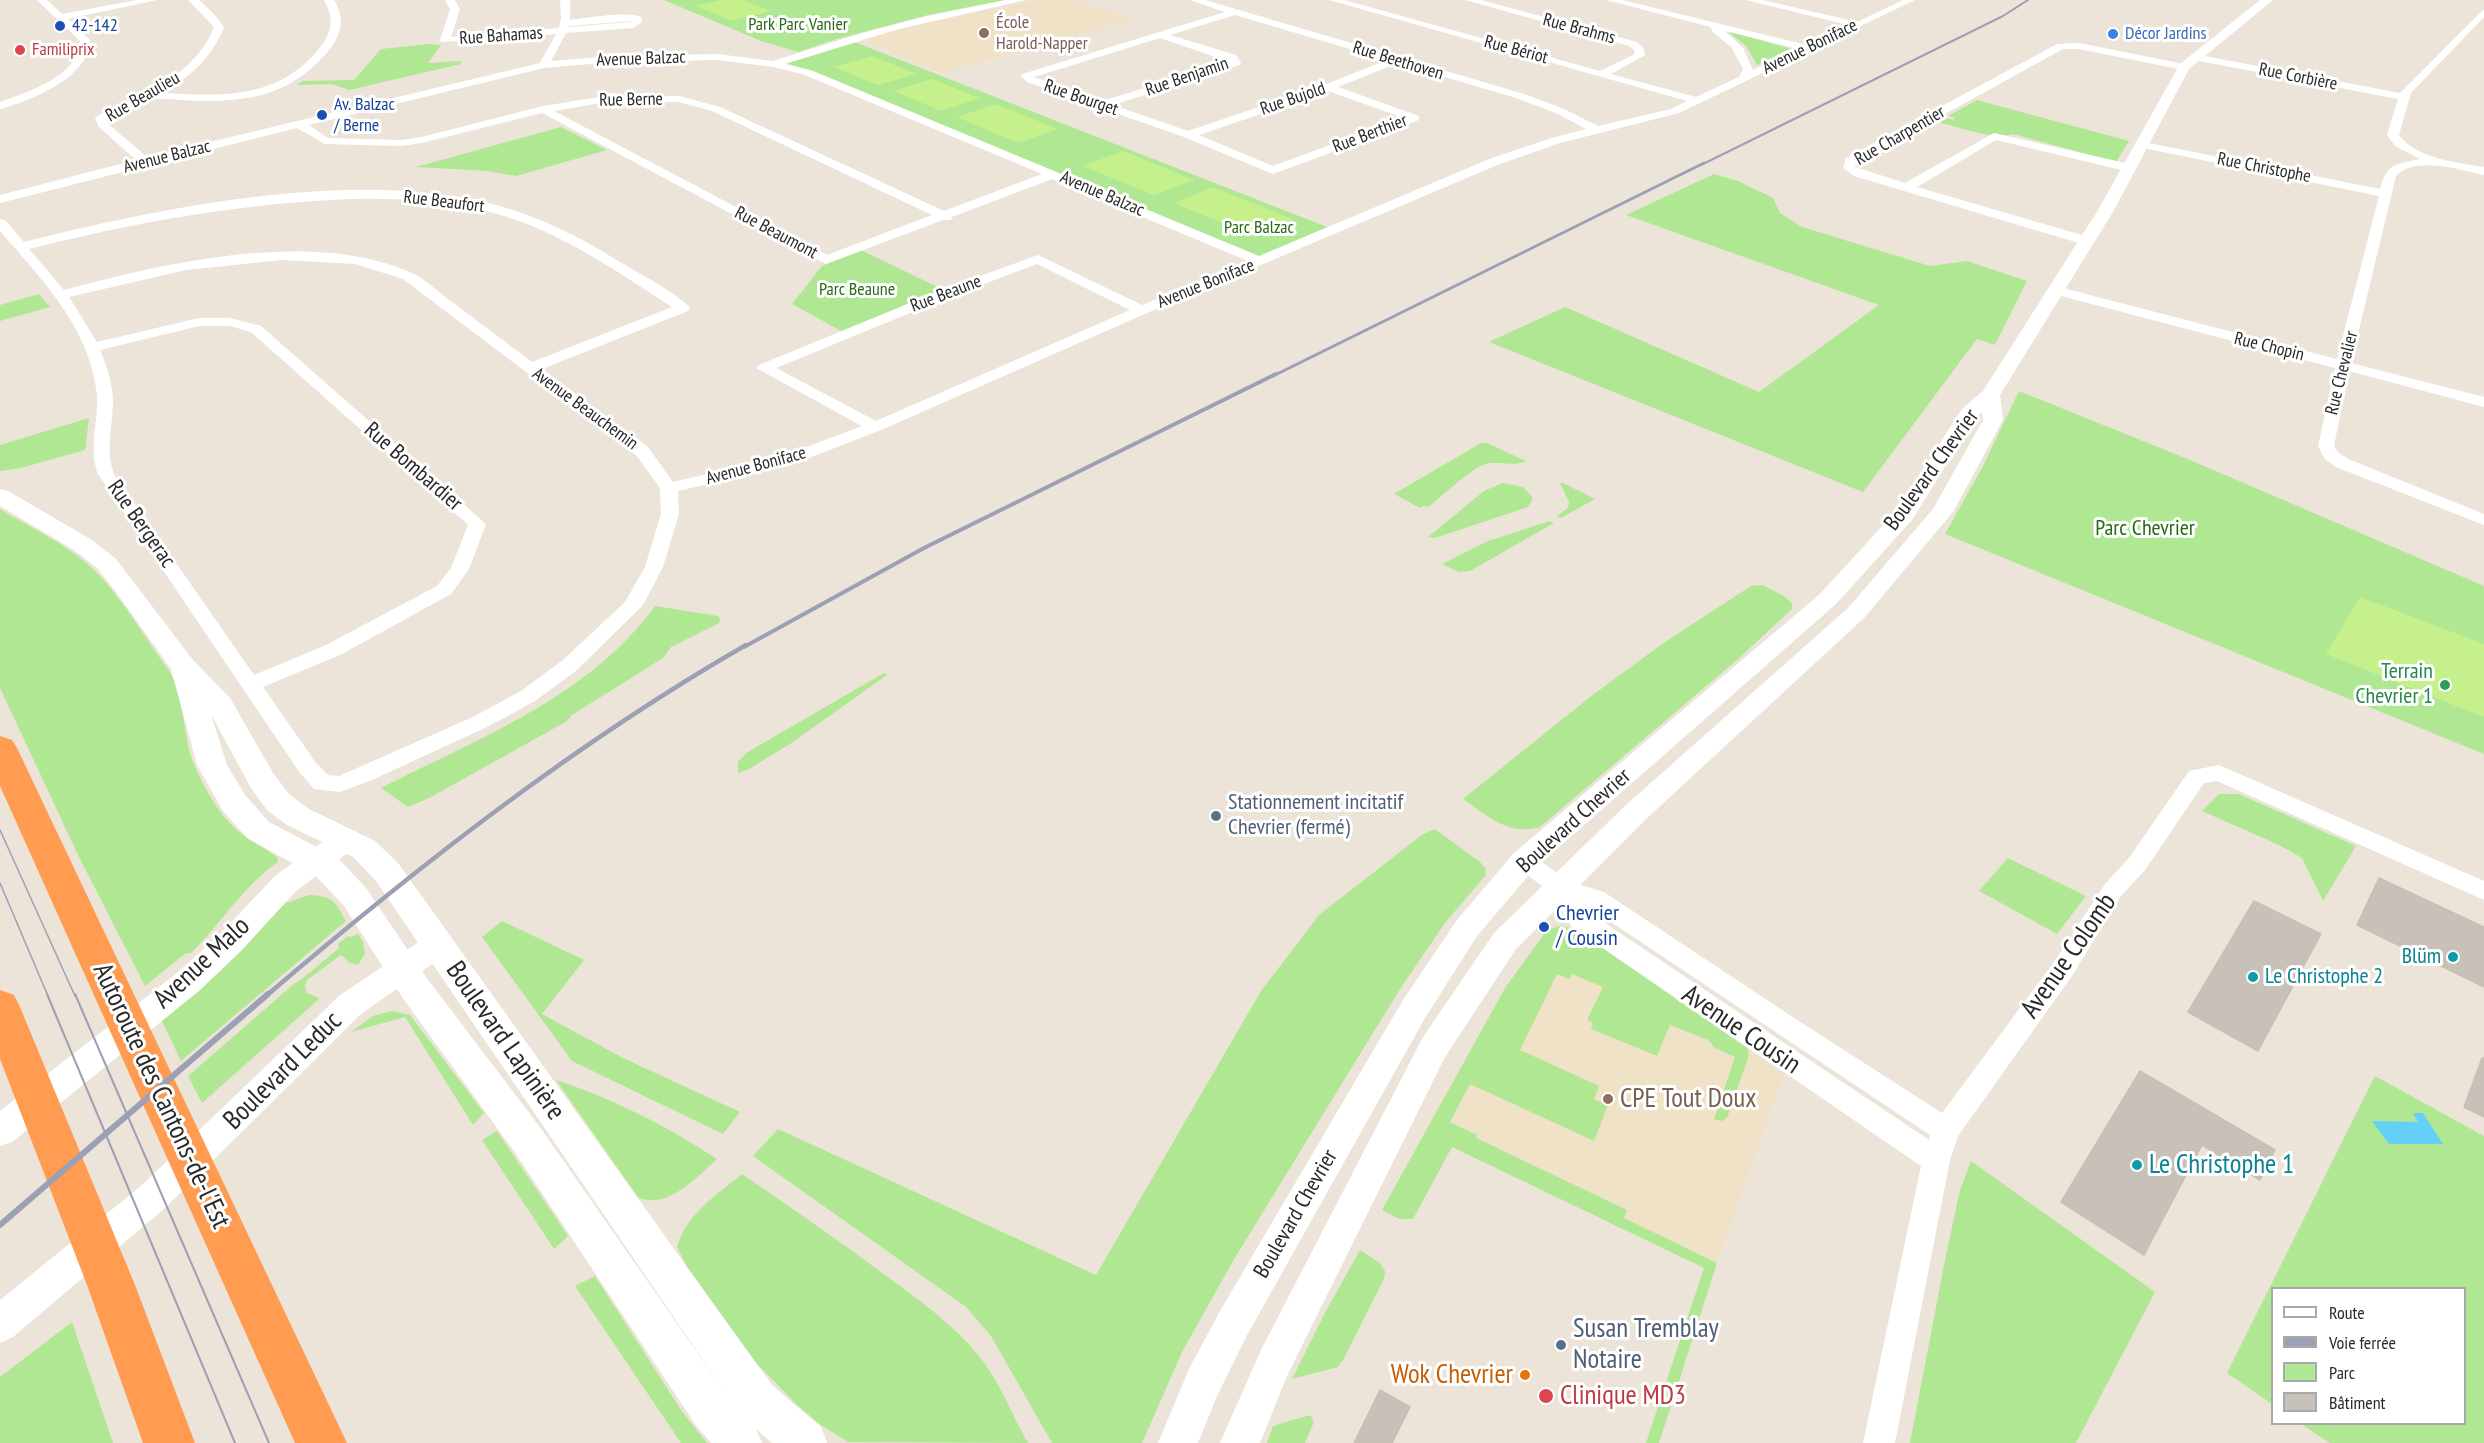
<!DOCTYPE html>
<html>
<head>
<meta charset="utf-8">
<style>
  body { margin:0 }
  #map { position:relative; width:2484px; height:1443px; overflow:hidden; background:#ede4d9; font-family:"PT Sans Narrow",sans-serif }
  canvas { display:block }
  .legend { position:absolute; left:2271px; top:1287px; width:195px; height:138px; box-sizing:border-box; background:#fff; border:2px solid #a9a9a9; margin:0; padding:8px 10px; list-style:none; font-size:18px; color:#292929 }
  .legend li { display:flex; align-items:center; gap:12px; height:30px }
  .legend b { width:30px; border:2px solid #a9a9a9 }
</style>
</head>
<body>
<div id="map">
<canvas width="2484" height="1443"></canvas>
<ul class="legend">
<li><b style="height:8px;background:#fff"></b>Route</li>
<li><b style="height:8px;background:#9ca0b5"></b>Voie ferrée</li>
<li><b style="height:16px;background:#afe792"></b>Parc</li>
<li><b style="height:16px;background:#c8c1b9"></b>Bâtiment</li>
</ul>
</div>
<script>
const c = document.querySelector('canvas').getContext('2d');
c.lineJoin = 'round';
function fill(path, color) {
  c.fillStyle = color;
  c.fill(path, 'evenodd');
}
function stroke(path, color, width, dash) {
  c.strokeStyle = color;
  c.lineWidth = width;
  c.lineCap = dash ? 'butt' : 'round';
  c.setLineDash(dash || []);
  c.stroke(path);
}
function label(font, color, halo, rows, align = 'center') {
  c.font = font + ' "PT Sans Narrow",sans-serif';
  c.lineWidth = 6;
  c.setLineDash([]);
  c.textBaseline = 'middle';
  c.strokeStyle = halo;
  c.fillStyle = color;
  for (const [text, x, y, turn = 0] of rows) {
    c.save();
    c.translate(x, y);
    c.rotate((+turn || 0) * Math.PI / 180);
    c.textAlign = isNaN(turn) ? turn : align;
    if (halo) c.strokeText(text, 0, 0);
    c.fillText(text, 0, 0);
    c.restore();
  }
}
fill(new Path2D(`
  M 1038,0 L 1074,0 L 1136,19 L 942,73 L 862,39 L 901,27 Z
  M 1560,926 L 1575,929 L 1784,1074 L 1717,1263 L 1428,1125 L 1505,988 L 1547,930 Z`), '#f0e2c7');
fill(new Path2D(`
  M 664,0 L 1005,0 L 928,15 L 837,39 L 798,52 L 761,41 Z
  M 1726,30 L 1791,49 L 1757,65 L 1746,46 Z
  M 852,41 L 1327,227 L 1260,257 L 810,70 L 785,63 Z
  M 430,44 L 441,45 L 428,63 L 461,61 L 461,64 L 349,90 L 332,84 L 297,85 L 303,81 L 354,80 L 381,49 Z
  M 1977,100 L 2129,141 L 2116,162 L 2013,134 C 1993,140 1958,127 1938,122 L 1945,118 L 1953,120 L 1955,118 L 1948,116 Z
  M 561,127 L 607,150 L 516,176 L 487,171 L 416,167 Z
  M 1714,174 L 1738,181 L 1773,198 L 1780,213 L 1802,227 L 1930,266 L 1967,261 L 2027,281 L 1995,345 L 1977,339 L 1863,492 L 1489,342 L 1565,307 L 1759,392 L 1879,305 L 1626,215 Z
  M 861,250 L 948,292 L 845,333 L 792,304 L 822,266 Z
  M 39,294 L 50,307 L 0,321 L 0,305 Z
  M 2019,391 L 2190,460 L 2484,586 L 2484,754 L 1945,534 L 1982,468 Z
  M 89,418 L 85,450 L 21,468 L 0,471 L 0,445 Z
  M 1481,443 L 1487,443 L 1526,461 C 1513,468 1499,460 1485,464 C 1470,469 1442,497 1428,507 L 1423,506 L 1420,508 L 1394,494 Z
  M 1503,483 L 1523,487 L 1533,498 L 1528,507 L 1435,538 L 1428,537 L 1484,491 Z
  M 1560,483 L 1563,483 L 1595,499 L 1561,518 L 1557,516 L 1568,508 L 1569,502 Z
  M 0,509 C 33,529 69,545 96,572 C 122,598 148,642 170,672 C 182,695 183,724 189,749 C 194,772 219,816 238,831 C 250,841 265,848 277,857 L 278,862 C 244,885 221,924 191,953 L 186,953 L 145,986 L 78,855 L 0,688 Z
  M 1550,521 L 1554,523 L 1470,571 L 1459,572 L 1442,564 L 1488,541 Z
  M 1763,585 L 1784,596 L 1792,603 L 1792,609 L 1737,660 L 1540,827 C 1508,836 1488,816 1463,799 L 1590,697 L 1662,644 L 1751,586 Z
  M 655,606 L 718,616 L 721,622 L 671,647 L 663,658 L 572,715 L 567,721 L 431,797 L 408,807 L 381,788 C 477,739 589,697 655,606 Z
  M 884,673 L 887,675 L 790,744 L 749,769 L 738,773 L 738,762 L 746,753 Z
  M 2219,794 L 2239,794 L 2356,846 L 2323,901 L 2302,858 L 2279,845 L 2202,811 Z
  M 1435,829 L 1480,862 L 1486,869 L 1485,876 L 1445,923 L 1400,989 L 1236,1256 L 1183,1350 L 1142,1443 L 1052,1443 L 991,1336 L 966,1307 L 753,1156 L 778,1129 L 1096,1275 L 1261,991 L 1319,915 L 1423,834 Z
  M 2008,858 L 2086,896 L 2057,934 L 1979,891 Z
  M 309,895 C 333,896 335,901 346,921 L 181,1061 L 160,1017 L 275,911 L 286,903 Z
  M 502,921 L 584,960 L 542,1014 L 623,1058 L 740,1112 L 723,1134 L 572,1061 L 482,937 Z
  M 1560,926 L 1575,929 L 1747,1048 L 1749,1055 L 1727,1118 L 1722,1121 L 1714,1119 L 1735,1057 L 1715,1048 L 1708,1040 L 1670,1025 L 1657,1056 L 1591,1029 L 1593,1023 L 1587,1020 L 1603,987 L 1572,974 L 1569,979 L 1557,974 L 1520,1050 L 1599,1086 L 1594,1099 L 1608,1105 L 1594,1141 L 1470,1084 L 1450,1122 L 1477,1135 L 1476,1138 L 1627,1210 L 1624,1218 L 1717,1263 L 1659,1443 L 1646,1443 L 1704,1268 L 1452,1147 L 1413,1219 L 1399,1219 L 1382,1210 L 1505,988 L 1547,930 Z
  M 358,934 L 363,942 L 365,954 L 358,965 L 350,963 L 341,955 L 307,980 L 305,987 L 307,993 L 319,998 L 318,1000 L 202,1103 L 188,1076 L 295,983 L 302,979 L 339,948 L 338,944 L 348,936 L 351,937 Z
  M 392,1011 L 410,1015 L 484,1113 L 473,1125 L 405,1017 L 351,1032 L 373,1016 Z
  M 2375,1076 L 2484,1136 L 2484,1443 L 2330,1443 L 2301,1424 L 2464,1424 L 2464,1288 L 2272,1288 L 2272,1404 L 2227,1373 Z
  M 556,1080 C 614,1099 667,1126 717,1159 C 698,1176 667,1211 638,1197 Z
  M 497,1131 L 568,1236 L 554,1249 L 482,1140 Z
  M 1971,1161 L 2155,1292 L 2076,1443 L 1910,1443 L 1945,1260 L 1960,1190 Z
  M 742,1174 C 790,1207 838,1240 885,1275 C 918,1299 952,1323 978,1355 C 1000,1381 1011,1414 1028,1443 L 848,1442 L 821,1425 L 797,1405 L 757,1364 L 687,1267 L 677,1247 C 686,1214 717,1195 742,1174 Z
  M 1360,1250 L 1380,1263 L 1385,1271 L 1384,1279 L 1343,1360 L 1338,1367 L 1292,1379 L 1326,1311 Z
  M 595,1276 L 683,1413 L 707,1443 L 681,1443 L 575,1286 Z
  M 72,1322 L 113,1443 L 0,1443 L 0,1377 Z
  M 1306,1416 L 1311,1416 L 1314,1422 L 1305,1443 L 1267,1443 L 1273,1426 Z`), '#afe792');
fill(new Path2D(`
  M 721,0 L 742,0 L 771,11 L 732,21 L 696,6 Z
  M 872,56 L 917,74 L 878,85 L 833,67 Z
  M 932,79 L 980,98 L 941,111 L 893,91 Z
  M 996,104 L 1058,129 L 1018,143 L 957,117 Z
  M 1123,151 L 1194,180 L 1154,195 L 1083,166 Z
  M 1213,187 L 1292,219 L 1253,236 L 1174,203 Z
  M 2360,597 L 2484,644 L 2484,717 L 2326,654 Z`), '#c6f08c');
fill(new Path2D(`
  M 2413,1113 L 2423,1113 L 2443,1144 L 2389,1144 L 2372,1121 L 2418,1122 Z`), '#64d0f7');
const building = new Path2D(`
  M 2379,878 L 2484,927 L 2484,987 L 2357,925 Z
  M 2254,901 L 2321,934 L 2258,1051 L 2188,1012 Z
  M 2482,1058 L 2484,1058 L 2484,1117 L 2464,1107 Z
  M 2140,1071 L 2275,1150 L 2260,1180 L 2202,1145 L 2144,1255 L 2061,1202 Z
  M 1380,1390 L 1410,1407 L 1392,1443 L 1354,1443 Z`);
fill(building, '#c8c1b9');
stroke(building, '#c8c0b3', 1.5);
fill(new Path2D(`
  M 37,0 L 47,0 L 62,14 L 137,0 L 157,0 L 68,19 L 90,40 C 90,77 31,101 0,109 L 0,102 C 28,92 79,76 80,41 Z
  M 188,0 L 199,0 L 214,14 L 224,27 C 212,58 190,77 162,93 C 222,96 276,100 318,50 C 332,34 335,18 324,0 L 334,0 C 345,18 342,34 329,50 C 294,93 252,102 199,101 C 184,101 168,98 153,99 C 141,100 119,114 107,119 L 108,124 L 147,157 L 540,63 L 556,34 L 441,42 L 440,40 L 450,9 L 445,0 L 455,0 L 460,9 L 451,37 L 559,28 L 561,18 L 560,0 L 570,0 L 570,20 C 586,18 631,10 642,18 L 641,23 L 633,28 L 566,33 L 551,61 L 614,56 L 717,54 L 773,61 L 862,33 L 927,16 L 1006,0 L 1026,0 L 899,29 L 785,64 L 813,71 L 1259,256 L 1492,158 L 1552,138 L 1586,129 L 1556,113 L 1516,98 L 1398,63 L 1338,87 L 1419,116 L 1419,120 L 1273,174 L 1184,137 L 1027,82 L 1021,76 L 1022,74 L 1225,12 L 1190,0 L 1205,0 L 1524,94 L 1564,109 L 1598,126 L 1671,109 L 1687,101 L 1329,0 L 1344,0 L 1600,71 L 1635,54 L 1634,50 L 1629,46 L 1606,39 L 1465,0 L 1481,0 L 1637,42 L 1644,49 L 1645,55 L 1611,74 L 1696,97 L 1739,77 L 1743,69 L 1732,48 L 1712,31 L 1711,27 L 1606,0 L 1622,0 L 1807,45 L 1848,25 L 1746,0 L 1763,0 L 1857,22 L 1903,0 L 1915,0 L 1679,113 L 1560,143 L 1500,164 L 1147,313 L 881,430 L 791,465 L 678,491 L 679,514 L 663,567 L 643,605 L 577,670 L 535,701 L 487,727 L 372,780 L 340,792 L 314,789 L 300,773 L 98,474 C 87,445 101,418 96,388 C 87,324 40,278 0,231 L 0,219 L 5,220 L 24,242 C 165,207 361,166 503,207 C 544,219 582,238 618,261 C 635,271 680,295 690,308 L 688,311 L 542,369 L 648,447 L 673,482 L 780,457 L 862,426 L 756,368 L 759,365 L 934,293 L 1038,255 L 1142,305 L 1248,261 L 1052,179 L 952,217 L 951,220 L 943,220 L 826,264 L 542,113 L 422,143 L 401,146 L 325,144 L 297,128 L 0,203 L 0,195 L 136,160 L 99,127 L 95,118 C 104,110 118,106 129,102 C 165,85 199,65 214,27 ZM 1235,15 L 1387,60 L 1324,85 L 1188,131 L 1113,105 L 1240,65 L 1241,63 L 1236,55 L 1170,35 ZM 632,21 L 630,22 L 569,27 L 569,26 ZM 1725,31 L 1798,49 L 1753,70 L 1743,48 ZM 1160,38 L 1230,62 L 1102,101 L 1034,77 ZM 717,60 L 774,67 L 805,75 L 1042,174 L 944,211 L 720,107 L 679,96 L 606,96 L 543,106 L 422,137 L 401,140 L 328,138 L 309,125 L 544,68 L 614,62 ZM 1328,91 L 1404,118 L 1273,166 L 1199,135 ZM 606,102 L 679,102 L 712,111 L 932,215 L 827,255 L 554,111 ZM 352,199 C 400,198 448,200 494,213 C 560,231 616,271 672,307 L 532,362 C 504,341 476,320 448,299 C 437,291 425,279 412,273 C 315,228 162,263 64,290 L 29,249 C 136,222 243,203 352,199 ZM 282,260 L 355,264 L 403,279 L 636,455 L 660,488 L 661,514 L 645,567 L 625,602 L 563,660 L 521,691 L 473,717 L 339,776 L 328,775 L 316,763 L 263,687 L 340,655 L 451,594 L 469,569 L 486,524 L 261,326 L 230,318 L 199,318 L 97,342 L 69,297 L 186,270 ZM 1037,264 L 1130,310 L 876,421 L 776,368 L 944,299 ZM 199,326 L 230,326 L 251,332 L 468,525 L 451,568 L 437,586 L 326,645 L 254,675 L 114,474 C 105,449 113,426 113,400 C 112,383 107,365 100,350 Z
  M 2484,9 L 2484,17 L 2411,93 L 2399,135 C 2417,159 2456,162 2484,167 L 2484,175 C 2461,170 2414,155 2396,176 L 2351,363 L 2484,397 L 2484,407 L 2349,371 L 2334,446 L 2338,452 L 2348,459 L 2484,514 L 2484,525 L 2336,467 L 2325,459 L 2318,446 L 2335,368 L 2050,293 L 2048,290 L 2055,286 L 2337,359 L 2379,196 L 2143,148 L 2137,145 L 2143,142 L 2380,189 C 2387,163 2396,164 2420,159 L 2395,146 L 2387,135 L 2398,99 L 2194,60 L 2189,57 L 2194,54 L 2400,93 Z
  M 2079,43 L 2184,64 L 2189,67 L 2184,70 L 2079,49 L 2063,49 L 1856,163 L 1855,167 L 1905,183 L 1994,133 L 2134,165 L 2136,168 L 2130,172 L 1996,140 L 1917,187 L 2092,238 L 2094,241 L 2092,244 L 2082,244 L 1854,176 L 1843,168 L 1846,158 L 2057,44 Z
  M 2219,765 L 2484,881 L 2484,900 L 2217,781 L 2204,783 L 2145,870 L 2121,896 L 2072,976 L 1958,1136 L 1950,1160 L 1895,1443 L 1863,1443 L 1921,1166 L 1572,927 L 1552,893 L 1516,867 L 1512,861 L 1516,855 L 1524,852 L 1532,855 L 1568,881 L 1604,892 L 1794,1018 L 1942,1113 L 2054,962 L 2105,884 L 2129,858 L 2189,771 ZM 1584,904 L 1930,1135 L 1929,1140 L 1590,913 Z`), '#fff');
fill(new Path2D(`
  M 2260,0 L 2273,0 L 2189,69 L 2114,210 L 2000,395 L 2003,420 L 1953,512 L 1864,618 L 1646,819 L 1516,949 L 1445,1057 L 1287,1376 L 1260,1443 L 1220,1443 L 1261,1350 L 1423,1037 L 1494,933 L 1626,805 L 1848,608 L 1933,509 L 1983,420 L 1982,412 L 1976,417 L 1912,520 L 1836,604 L 1534,869 L 1477,936 L 1425,1018 L 1246,1337 L 1217,1396 L 1198,1443 L 1158,1443 L 1189,1369 L 1220,1311 L 1403,1000 L 1457,920 L 1514,853 L 1820,594 L 1896,511 L 1962,409 L 1983,391 L 2098,210 L 2180,64 Z
  M 347,829 L 357,832 L 361,839 L 357,846 L 296,891 L 241,951 L 199,991 L 12,1142 L 0,1146 L 0,1111 L 177,973 L 219,935 L 276,875 L 337,832 Z
  M 437,933 L 448,937 L 452,945 L 448,953 L 361,1014 L 165,1208 L 13,1337 L 0,1343 L 0,1300 L 141,1186 L 339,996 L 426,937 Z`), '#fff');
fill(new Path2D(`
  M 0,489 L 8,491 L 92,540 L 116,559 L 193,660 L 230,698 L 273,773 L 289,794 L 309,809 L 375,841 L 398,863 L 745,1348 L 773,1386 L 821,1427 L 827,1443 L 772,1443 L 756,1429 L 762,1443 L 711,1443 L 695,1424 L 516,1154 L 402,997 L 344,906 L 316,876 L 247,838 L 223,811 L 197,765 L 171,669 L 116,592 L 98,569 L 74,550 L 0,506 ZM 211,714 L 251,788 L 267,810 L 287,825 L 353,857 L 376,881 L 729,1398 L 542,1130 L 426,977 L 366,888 L 338,858 L 269,822 L 245,795 L 227,765 Z`), '#fff');
fill(new Path2D(`
  M 0,736 L 12,740 L 17,748 L 347,1443 L 295,1443 L 0,786 Z
  M 0,990 L 14,995 L 20,1007 L 135,1285 L 195,1443 L 143,1443 L 87,1285 L 0,1059 Z`), '#ff9c52');
stroke(new Path2D(`
  M 0,830 L 75,996
  M 0,883 L 48,996`), '#9ca0b5', 1.5);
stroke(new Path2D(`
  M 47,994 L 235,1443
  M 75,994 L 269,1443`), '#9ca0b5', 2);
stroke(new Path2D(`
  M 1701,165 L 2003,16 L 2028,0`), '#9ca0b5', 2);
stroke(new Path2D(`
  M 1273,376 L 1704,163`), '#9ca0b5', 3);
stroke(new Path2D(`
  M 744,647 L 924,548 L 1276,374`), '#9ca0b5', 4);
stroke(new Path2D(`
  M 266,996 C 417,867 574,744 746,645`), '#9ca0b5', 4.5);
stroke(new Path2D(`
  M 0,1225 L 268,994`), '#9ca0b5', 6);
for (const [x, y, r, color] of [
  [60,26,6,"#1a4fb4"],
  [984,33,6,"#8d6e63"],
  [2113,34,6,"#3f7fe0"],
  [20,50,6,"#e0444e"],
  [322,115,6,"#1a4fb4"],
  [2445,685,6,"#2e9e5b"],
  [1216,816,6,"#5c6f8a"],
  [1544,927,6,"#1a4fb4"],
  [2453,957,6,"#0f9aa8"],
  [2253,977,6,"#0f9aa8"],
  [1608,1099,6,"#8d6e63"],
  [2137,1165,6,"#0f9aa8"],
  [1561,1345,6,"#5c6f8a"],
  [1525,1375,6,"#e8710a"],
  [1546,1396,8,"#e0444e"]
]) {
  const dot = new Path2D();
  dot.arc(x, y, r, 0, 2 * Math.PI);
  c.fillStyle = color;
  c.fill(dot);
  stroke(dot, '#fff', 2);
}
label('18px', '#785e54', '#fff', [
  ["École",996,23],
  ["Harold-Napper",996,44]
], 'left');
label('18px', '#276a15', '#fff', [
  ["Park Parc Vanier",798,25],
  ["Parc Balzac",1259,228],
  ["Parc Beaune",857,290]
]);
label('18px', '#164399', '#fff', [
  ["42-142",72,26],
  ["Av. Balzac",334,105],
  ["/ Berne",334,126]
], 'left');
label('18px', '#292929', '#fff', [
  ["Rue Brahms",1579,29,15],
  ["Rue Bahamas",501,36,-4],
  ["Avenue Boniface",1810,47,-26],
  ["Rue Bériot",1516,50,15],
  ["Avenue Balzac",641,59,-2],
  ["Rue Beethoven",1398,61,17],
  ["Rue Benjamin",1187,77,-19],
  ["Rue Corbière",2298,77,11],
  ["Rue Beaulieu",143,97,-30],
  ["Rue Bourget",1081,98,19],
  ["Rue Bujold",1293,99,-19],
  ["Rue Berne",631,100,-1],
  ["Rue Berthier",1370,134,-21],
  ["Rue Charpentier",1900,136,-30],
  ["Avenue Balzac",167,157,-14],
  ["Rue Christophe",2264,168,11],
  ["Avenue Balzac",1102,194,23],
  ["Rue Beaufort",444,202,7],
  ["Rue Beaumont",776,233,28],
  ["Avenue Boniface",1206,284,-22],
  ["Rue Beaune",946,294,-21],
  ["Rue Chopin",2269,347,14],
  ["Rue Chevalier",2342,373,-76],
  ["Avenue Beauchemin",585,409,36],
  ["Avenue Boniface",756,466,-15]
]);
label('18px', '#366cbe', '#fff', [
  ["Décor Jardins",2125,34]
], 'left');
label('18px', '#be3a42', '#fff', [
  ["Familiprix",32,50]
], 'left');
label('22px', '#292929', '#fff', [
  ["Rue Bombardier",413,467,41],
  ["Boulevard Chevrier",1932,470,-54],
  ["Rue Bergerac",141,524,55],
  ["Boulevard Chevrier",1574,821,-42],
  ["Boulevard Chevrier",1296,1214,-60]
]);
label('22px', '#276a15', '#fff', [
  ["Parc Chevrier",2145,529]
]);
label('22px', '#27864d', '#fff', [
  ["Terrain",2433,672],
  ["Chevrier 1",2433,697]
], 'right');
label('22px', '#4e5e75', '#fff', [
  ["Stationnement incitatif",1228,803],
  ["Chevrier (fermé)",1228,828]
], 'left');
label('22px', '#164399', '#fff', [
  ["Chevrier",1556,914],
  ["/ Cousin",1556,939]
], 'left');
label('22px', '#0d838f', '#fff', [
  ["Blüm",2441,957],
  ["Le Christophe 2",2265,977,"left"]
], 'right');
label('27px', '#292929', '#fff', [
  ["Avenue Colomb",2069,956,-55],
  ["Avenue Malo",202,963,-43],
  ["Avenue Cousin",1741,1030,34],
  ["Boulevard Lapinière",505,1041,55],
  ["Boulevard Leduc",283,1071,-45],
  ["Autoroute des Cantons-de-l'Est",161,1096,65]
]);
label('27px', '#785e54', '#fff', [
  ["CPE Tout Doux",1620,1099]
], 'left');
label('27px', '#0d838f', '#fff', [
  ["Le Christophe 1",2149,1165]
], 'left');
label('27px', '#4e5e75', '#fff', [
  ["Susan Tremblay",1573,1329],
  ["Notaire",1573,1360]
], 'left');
label('27px', '#c56008', '#fff', [
  ["Wok Chevrier",1513,1375]
], 'right');
label('27px', '#be3a42', '#fff', [
  ["Clinique MD3",1560,1396]
], 'left');
</script>
</body>
</html>
